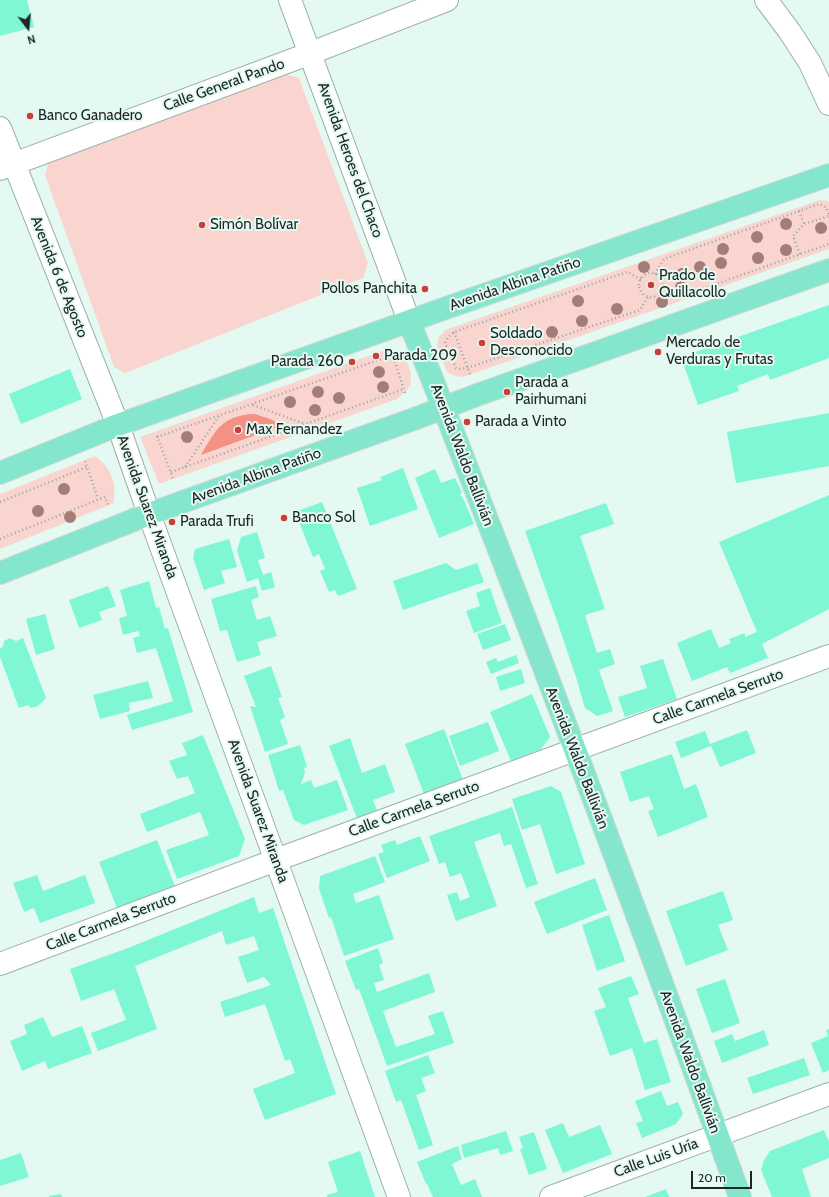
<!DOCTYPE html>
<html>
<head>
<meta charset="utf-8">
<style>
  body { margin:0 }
  #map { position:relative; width:829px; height:1197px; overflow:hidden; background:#e3f9f1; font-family:Cabin,sans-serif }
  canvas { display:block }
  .north { position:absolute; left:8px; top:8px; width:40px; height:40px; -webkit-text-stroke:3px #e3f9f1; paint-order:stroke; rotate:164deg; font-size:11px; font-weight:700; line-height:16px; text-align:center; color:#1e2623 }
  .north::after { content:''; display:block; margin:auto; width:14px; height:18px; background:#1e2623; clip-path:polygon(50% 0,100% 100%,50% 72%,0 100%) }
  .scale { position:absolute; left:691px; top:1171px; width:61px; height:18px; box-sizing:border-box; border:2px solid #1e2623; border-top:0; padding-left:5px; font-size:12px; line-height:14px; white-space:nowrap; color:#1e2623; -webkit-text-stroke:3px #e3f9f1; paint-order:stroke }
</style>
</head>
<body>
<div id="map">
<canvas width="829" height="1197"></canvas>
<div class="north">N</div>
<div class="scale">20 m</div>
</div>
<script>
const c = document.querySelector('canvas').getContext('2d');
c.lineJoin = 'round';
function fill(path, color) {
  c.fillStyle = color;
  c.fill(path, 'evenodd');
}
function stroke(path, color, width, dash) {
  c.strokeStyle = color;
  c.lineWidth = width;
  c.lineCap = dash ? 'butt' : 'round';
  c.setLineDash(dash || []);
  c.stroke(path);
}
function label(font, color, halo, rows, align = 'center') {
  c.font = font + ' Cabin,sans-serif';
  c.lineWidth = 4;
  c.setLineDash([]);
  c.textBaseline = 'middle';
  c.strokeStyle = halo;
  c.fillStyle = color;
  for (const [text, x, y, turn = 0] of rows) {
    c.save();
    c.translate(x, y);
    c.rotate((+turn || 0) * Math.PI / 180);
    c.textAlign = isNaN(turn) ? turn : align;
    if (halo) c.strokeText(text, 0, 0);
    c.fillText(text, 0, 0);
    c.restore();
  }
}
fill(new Path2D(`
  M 285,74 L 299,78 L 368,263 L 363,278 L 125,373 L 114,367 L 45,175 L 49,161 Z
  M 820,200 L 828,201 L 829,202 L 829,249 L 463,377 L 455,376 L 447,372 L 437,346 L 439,337 L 445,330 Z
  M 388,349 C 393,350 398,351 402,355 C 409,362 413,377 410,385 C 407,391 402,395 397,399 L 159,484 L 140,437 Z
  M 95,456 C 112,469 116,481 114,503 L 0,549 L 0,494 Z`), '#fad5cf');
fill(new Path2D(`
  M 255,414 L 270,419 L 283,425 L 201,455 C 216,429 223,415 255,414 Z`), '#f39185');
fill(new Path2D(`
  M 0,0 L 27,0 L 34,27 L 0,36 Z
  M 829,305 L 829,358 L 770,380 L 768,374 L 737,386 L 739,391 L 698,405 L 681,357 Z
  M 70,369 L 82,399 L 21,424 L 9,394 Z
  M 829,413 L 829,466 L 736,483 L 727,432 Z
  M 403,468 L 418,509 L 370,526 L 357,488 L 382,480 L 380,477 Z
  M 435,469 L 441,483 L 455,478 L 462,492 L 460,495 L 463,498 L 474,524 L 439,538 L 415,478 Z
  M 829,495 L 829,609 L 762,644 L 768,658 L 730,673 L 727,667 L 692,681 L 677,643 L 711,629 L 719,648 L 731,643 L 729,639 L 745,633 L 745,637 L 757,632 L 719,542 Z
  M 322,502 L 357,589 L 338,596 L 335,590 L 329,592 L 320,571 L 325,569 L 319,554 L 313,557 L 295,512 Z
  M 606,503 L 614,524 L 580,536 L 605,609 L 585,615 L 597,653 L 610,649 L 615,664 L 599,670 L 613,711 L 597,716 L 585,708 L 576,677 L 558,624 L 525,531 Z
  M 257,532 L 265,558 L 258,560 L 263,575 L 271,572 L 275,587 L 262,591 L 258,578 L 247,582 L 237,551 L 241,537 Z
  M 229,539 L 237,567 L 221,571 L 225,583 L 204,590 L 193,558 L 195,549 Z
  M 446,563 L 456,570 L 477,563 L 484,582 L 403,610 L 393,581 Z
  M 149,581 L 156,608 L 159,607 L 165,629 L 168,628 L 193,712 L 132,730 L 127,715 L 173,701 L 156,648 L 137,653 L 133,638 L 140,636 L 138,631 L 123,635 L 119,618 L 127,616 L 120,590 Z
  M 108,586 L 116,606 L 99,612 L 102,620 L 79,628 L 69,600 Z
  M 256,586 L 259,597 L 251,600 L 257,620 L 270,616 L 277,636 L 257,642 L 261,655 L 237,662 L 227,630 L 220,631 L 211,599 Z
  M 490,588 L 502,623 L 474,633 L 466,611 L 480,606 L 476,593 Z
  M 45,614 L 55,649 L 36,655 L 26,619 Z
  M 505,624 L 511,640 L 483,650 L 477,634 Z
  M 10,638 L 16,641 L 23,638 L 46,698 L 38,706 L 30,708 L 28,705 L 19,708 L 0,657 L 0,648 L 3,647 L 4,641 Z
  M 516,655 L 519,663 L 491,674 L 486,662 L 496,658 L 498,662 Z
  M 663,659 L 677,699 L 625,717 L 618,697 L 647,688 L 640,666 Z
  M 271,666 L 282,697 L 278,698 L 285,717 L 280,720 L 288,744 L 265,752 L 250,706 L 256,707 L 244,676 Z
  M 521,669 L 525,683 L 500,691 L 496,677 Z
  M 148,681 L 153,698 L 129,703 L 130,711 L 100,719 L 93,695 Z
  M 532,694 L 550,737 L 541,749 L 511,761 L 490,712 Z
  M 488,722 L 499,751 L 460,766 L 449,736 Z
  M 444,729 L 463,780 L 424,794 L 405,744 Z
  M 747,730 L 756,753 L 720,767 L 711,746 L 681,758 L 675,742 L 705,731 L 710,744 Z
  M 203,735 L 245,839 L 239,856 L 177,879 L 166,850 L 209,835 L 200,812 L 147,832 L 140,814 L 195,793 L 188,776 L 177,779 L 169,761 L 187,755 L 182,743 Z
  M 350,738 L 362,773 L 385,764 L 395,792 L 373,800 L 378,813 L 358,821 L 329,746 Z
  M 300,745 L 307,767 L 304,768 L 305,773 L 301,784 L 311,780 L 314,788 L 337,780 L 348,810 L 304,825 L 294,820 L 283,790 L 279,791 L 268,755 Z
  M 672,754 L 684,789 L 696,784 L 708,817 L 658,837 L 648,811 L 654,809 L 649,796 L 630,802 L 620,772 Z
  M 551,786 L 561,792 L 585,864 L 556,874 L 540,824 L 522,830 L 512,799 Z
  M 512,807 L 538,884 L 526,888 L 511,844 L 504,846 L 500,833 L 474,842 L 497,906 L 456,921 L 447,895 L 457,892 L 460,901 L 470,897 L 461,873 L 450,877 L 445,862 L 439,864 L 429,836 Z
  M 420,836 L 430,861 L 387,878 L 378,854 L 384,852 L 381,845 L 395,840 L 397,845 Z
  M 157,840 L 176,889 L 118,911 L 99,862 Z
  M 375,856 L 385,882 L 353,894 L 356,903 L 379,895 L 394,939 L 344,956 L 331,917 L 329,918 L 319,889 L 320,876 Z
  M 37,875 L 43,891 L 85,875 L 95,903 L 40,923 L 34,908 L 24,912 L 13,883 Z
  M 595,878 L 607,910 L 547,934 L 534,902 Z
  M 723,891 L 733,920 L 718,925 L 728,950 L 686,966 L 666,911 Z
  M 254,897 L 259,913 L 273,908 L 336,1094 L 265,1120 L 253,1089 L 295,1073 L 290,1059 L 285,1061 L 265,1004 L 225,1017 L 220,1002 L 271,985 L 264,977 L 247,983 L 238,957 L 259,950 L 254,936 L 226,945 L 222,931 L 135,966 L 157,1029 L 98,1051 L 91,1033 L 126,1020 L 114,989 L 81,1001 L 70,969 L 128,948 Z
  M 609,915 L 625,961 L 597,971 L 582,925 Z
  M 378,948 L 383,963 L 379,965 L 384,980 L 374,983 L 377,992 L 429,973 L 435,992 L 383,1011 L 396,1047 L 435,1034 L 428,1016 L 443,1011 L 454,1043 L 387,1066 L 359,989 L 356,990 L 345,961 Z
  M 631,976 L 639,994 L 628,998 L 644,1043 L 657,1039 L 671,1082 L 645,1090 L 632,1048 L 610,1056 L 594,1011 L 606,1007 L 598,988 Z
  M 725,979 L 740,1023 L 712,1033 L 696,989 Z
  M 43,1017 L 52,1037 L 82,1026 L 92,1053 L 48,1069 L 45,1061 L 22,1071 L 10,1041 L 27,1034 L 24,1025 Z
  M 829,1029 L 829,1070 L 823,1073 L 811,1043 L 828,1036 L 826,1030 Z
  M 764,1030 L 769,1045 L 722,1063 L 714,1041 L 732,1034 L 735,1041 Z
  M 428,1055 L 435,1073 L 421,1078 L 426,1091 L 416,1095 L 433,1145 L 419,1150 L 401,1100 L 396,1102 L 385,1071 Z
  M 804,1058 L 810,1075 L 753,1094 L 747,1078 Z
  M 661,1091 L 667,1106 L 678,1102 L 683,1114 L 676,1124 L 642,1138 L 636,1123 L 643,1121 L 635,1101 Z
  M 563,1123 L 569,1137 L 600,1125 L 612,1154 L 563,1173 L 545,1130 Z
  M 824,1130 L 829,1142 L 829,1158 L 802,1169 L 811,1197 L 772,1197 L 761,1170 L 764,1160 L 770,1151 Z
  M 506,1131 L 513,1151 L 500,1155 L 498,1148 L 464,1158 L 461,1145 Z
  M 534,1132 L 547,1169 L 529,1175 L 520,1149 L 523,1148 L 519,1137 Z
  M 458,1146 L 462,1159 L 452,1164 L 461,1185 L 475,1179 L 482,1197 L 433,1197 L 427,1184 L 426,1184 L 417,1162 Z
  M 360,1151 L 375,1197 L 327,1197 L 327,1195 L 338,1192 L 328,1162 Z
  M 21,1153 L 29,1177 L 0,1186 L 0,1160 Z
  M 666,1189 L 669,1197 L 645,1197 Z
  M 61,1194 L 62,1197 L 49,1197 L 49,1196 Z`), '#7ff7d4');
const street = new Path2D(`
  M 290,0 L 409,321
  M 149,514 L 399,1197
  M 0,964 L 276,860 L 829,656
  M 551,1197 L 829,1094`);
const secondary = new Path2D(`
  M 766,0 L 790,32 L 810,63 L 829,104
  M 0,128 L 118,425 L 149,514
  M 0,169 L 311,53 L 447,0`);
const primary = new Path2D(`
  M 409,321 C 525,611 634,904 740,1197
  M 0,473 L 118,425 L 446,308 L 829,175
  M 0,573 L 149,514 L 414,419 L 477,395 L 829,270`);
stroke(street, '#9db1aa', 24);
stroke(secondary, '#9db1aa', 24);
stroke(primary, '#d6d8d7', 24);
stroke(new Path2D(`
  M 799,211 L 804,224
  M 800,254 L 793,236 L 804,224 L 829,216
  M639 285a12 12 0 1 1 24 0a12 12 0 1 1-24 0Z
  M 655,274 L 664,259 L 819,204 L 826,207 L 829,215
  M 641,279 L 627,272 L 454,332 L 448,337 L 445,343 L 456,368 L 460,369 L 467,368 L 640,310 L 648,297
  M 662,291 L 677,298 L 829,244
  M 454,332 L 470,374
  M 391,350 L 405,393
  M 253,405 L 305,424
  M 157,436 L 173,479
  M 157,437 L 393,355
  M 85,461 L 98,499
  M 185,467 L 219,416
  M 171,472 L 404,389
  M 0,502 L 87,467
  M 0,539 L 105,497 L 108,505`), '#95a6a0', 2.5, [1, 3]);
stroke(street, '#fff', 22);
stroke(secondary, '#fff', 22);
stroke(primary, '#85e6ce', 22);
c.fillStyle = '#a37e78';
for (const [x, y] of [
  [786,224],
  [821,228],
  [757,237],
  [723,249],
  [786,250],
  [758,258],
  [721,263],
  [644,267],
  [700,267],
  [682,274],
  [681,287],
  [578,301],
  [662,302],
  [617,309],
  [582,321],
  [552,332],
  [379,372],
  [383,387],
  [318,392],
  [339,398],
  [290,402],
  [315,410],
  [187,437],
  [64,489],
  [38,511],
  [70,517]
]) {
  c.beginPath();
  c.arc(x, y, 6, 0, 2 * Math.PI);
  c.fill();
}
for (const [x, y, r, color] of [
  [30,116,4,"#cb3d36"],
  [202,225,4,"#cb3d36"],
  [651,285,4,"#cb3d36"],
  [425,289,4,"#cb3d36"],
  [482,343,4,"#cb3d36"],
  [658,352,4,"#cb3d36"],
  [376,356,4,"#cb3d36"],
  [352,362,4,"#cb3d36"],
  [507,392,4,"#cb3d36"],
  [467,422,4,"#cb3d36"],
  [238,430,4,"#cb3d36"],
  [284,518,4,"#cb3d36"],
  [172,522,4,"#cb3d36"]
]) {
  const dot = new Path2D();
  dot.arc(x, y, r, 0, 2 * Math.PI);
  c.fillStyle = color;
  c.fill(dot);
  stroke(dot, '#e3f9f1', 1.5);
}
label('15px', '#1e2623', '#e3f9f1', [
  ["Calle General Pando",224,85,-20],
  ["Avenida Heroes del Chaco",350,160,70],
  ["Avenida 6 de Agosto",59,277,68],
  ["Avenida Albina Patiño",515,284,-19],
  ["Avenida Waldo Ballivián",462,455,69],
  ["Avenida Albina Patiño",256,476,-20],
  ["Avenida Suarez Miranda",147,507,70],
  ["Calle Carmela Serruto",718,697,-20],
  ["Avenida Waldo Ballivián",577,758,69],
  ["Calle Carmela Serruto",414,809,-20],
  ["Avenida Suarez Miranda",258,811,70],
  ["Calle Carmela Serruto",111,922,-21],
  ["Avenida Waldo Ballivián",690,1062,70],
  ["Calle Luis Uría",656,1158,-20]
]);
label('15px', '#1e2623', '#e3f9f1', [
  ["Banco Ganadero",38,116],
  ["Simón Bolívar",210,225],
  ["Prado de",659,276],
  ["Quillacollo",659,293],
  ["Pollos Panchita",417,289,"right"],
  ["Soldado",490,334],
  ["Desconocido",490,351],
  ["Mercado de",666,343],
  ["Verduras y Frutas",666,360],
  ["Parada 209",384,356],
  ["Parada 260",344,362,"right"],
  ["Parada a",515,383],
  ["Pairhumani",515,400],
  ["Parada a Vinto",475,422],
  ["Max Fernandez",246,430],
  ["Banco Sol",292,518],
  ["Parada Trufi",180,522]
], 'left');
</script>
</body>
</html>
